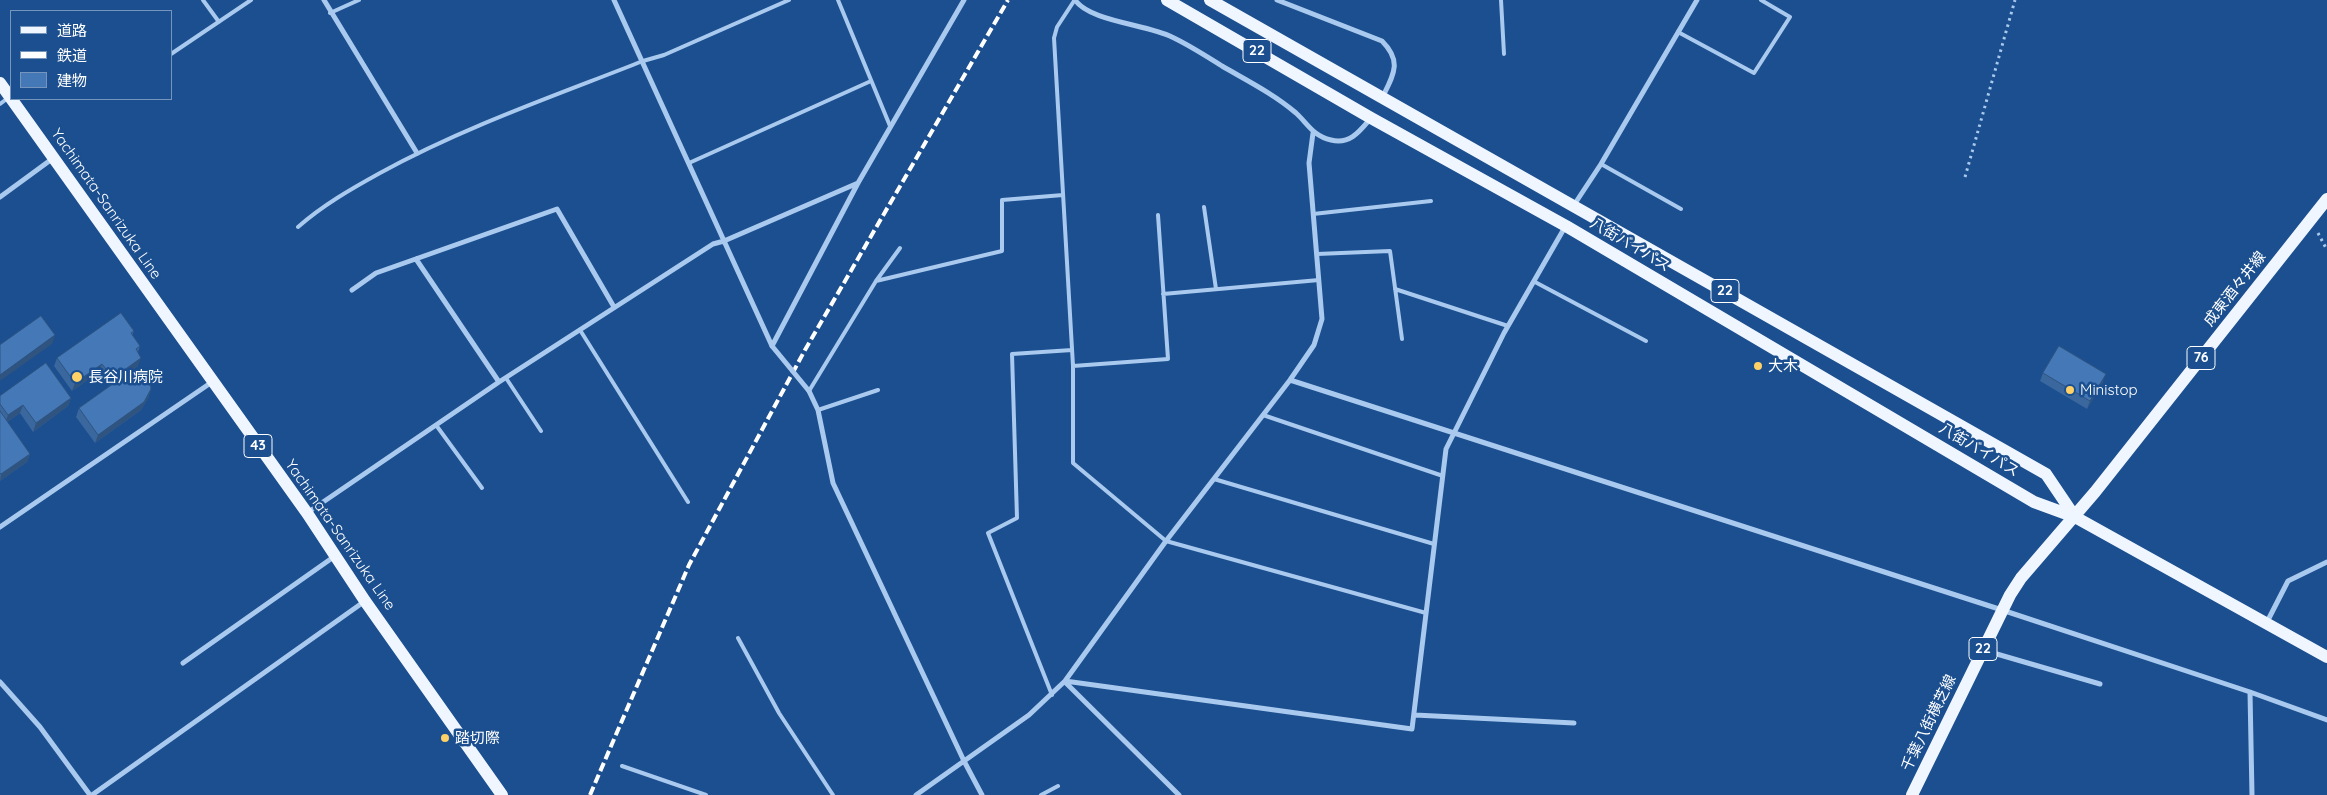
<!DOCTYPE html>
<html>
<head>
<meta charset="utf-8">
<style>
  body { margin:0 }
  #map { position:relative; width:2327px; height:795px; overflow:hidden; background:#1b4f8f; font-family:Quicksand,"Noto Sans JP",sans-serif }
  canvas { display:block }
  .legend { position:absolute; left:10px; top:10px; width:162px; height:90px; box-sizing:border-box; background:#1b4f8f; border:1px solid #7695bc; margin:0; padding:6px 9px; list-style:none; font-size:15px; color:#fff }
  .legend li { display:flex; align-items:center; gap:10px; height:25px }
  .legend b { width:25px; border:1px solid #7695bc }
</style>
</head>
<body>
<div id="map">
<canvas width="2327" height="795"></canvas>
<ul class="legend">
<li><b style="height:6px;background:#f0f6ff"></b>道路</li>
<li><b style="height:6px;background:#fff"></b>鉄道</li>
<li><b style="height:14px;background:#4478b7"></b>建物</li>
</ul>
</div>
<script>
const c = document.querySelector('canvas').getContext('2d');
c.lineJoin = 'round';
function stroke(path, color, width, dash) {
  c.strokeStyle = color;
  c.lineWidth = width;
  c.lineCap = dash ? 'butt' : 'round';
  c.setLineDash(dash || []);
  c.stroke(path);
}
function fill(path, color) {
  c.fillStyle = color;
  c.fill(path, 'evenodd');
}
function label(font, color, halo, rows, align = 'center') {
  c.font = font + ' Quicksand,"Noto Sans JP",sans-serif';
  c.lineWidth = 5;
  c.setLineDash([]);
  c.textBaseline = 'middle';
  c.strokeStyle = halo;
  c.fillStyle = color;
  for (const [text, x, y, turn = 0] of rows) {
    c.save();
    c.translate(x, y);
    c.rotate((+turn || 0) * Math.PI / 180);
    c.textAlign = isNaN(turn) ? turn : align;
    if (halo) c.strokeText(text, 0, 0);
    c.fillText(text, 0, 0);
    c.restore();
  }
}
stroke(new Path2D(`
  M 1965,177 L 2015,0
  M 2318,233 L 2327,250`), '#a9c9ee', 3, [2.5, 4]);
stroke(new Path2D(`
  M 203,0 L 219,22
  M 838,0 L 890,126
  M 1501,0 L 1504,54
  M 1074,1 L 1057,27 L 1054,38 L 1073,366 L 1073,463 L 1166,541 L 1426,613
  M 330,13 L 359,0
  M 1678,32 L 1754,73 L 1790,17 L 1761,0
  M 171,54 L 251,0
  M 0,104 L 8,98
  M 689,163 L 871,81
  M 1601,164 L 1681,209
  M 1204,207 L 1216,289
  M 1313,214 L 1431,201
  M 298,227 C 323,205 351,189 380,173 C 464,127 554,96 643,61 L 664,55 L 789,0
  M 1317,254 L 1390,251 L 1402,339
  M 876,281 L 1002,251 L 1002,200 L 1063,195
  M 1535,282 L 1646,341
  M 1395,289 L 1508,326
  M 1163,294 L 1319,280
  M 580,330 L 688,502
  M 1073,366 L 1168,359 L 1158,215
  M 506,378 L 541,431
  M 809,391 L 876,281 L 900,248
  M 818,410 L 878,390
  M 1263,415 L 1443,476
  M 436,425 L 482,488
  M 1214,479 L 1434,544
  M 738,638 L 779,713 L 833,795
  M 1052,695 L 988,533 L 1017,518 L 1012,354 L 1072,350
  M 622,766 L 706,795
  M 1041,795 L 1058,786`), '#a9c9ee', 4);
stroke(new Path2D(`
  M 324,0 L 417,153
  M 614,0 L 772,346
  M 1075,0 C 1091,22 1146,24 1172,37 C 1189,45 1206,56 1222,66 C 1246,80 1274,94 1296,113 C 1308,124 1313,136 1331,140 C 1350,145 1360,131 1371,118
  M 1277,0 L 1382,41 C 1402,61 1394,74 1383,96
  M 0,197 L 52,159
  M 1574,205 L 1601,164 L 1697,0
  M 416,259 L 499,382
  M 352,290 L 376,273 L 557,209 L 614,307
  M 772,346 L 858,183 L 964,0
  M 1290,380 L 2002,610 L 2250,692 L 2327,720
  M 809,391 L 818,410 L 833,483 L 964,761 L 982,795
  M 307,513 L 499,382 L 713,244 L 724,241 L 858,183
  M 0,527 L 212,382
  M 2267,622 L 2288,581 L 2327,562
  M 1983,650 L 2100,684
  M 183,663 L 335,556
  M 1065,681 L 1412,729 L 1446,449 L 1504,333 L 1565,227
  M 0,682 L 40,727 L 90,795
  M 1065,682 L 1179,795
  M 2250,692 L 2252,795
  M 1415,715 L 1574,723
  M 92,795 L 365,601
  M 916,795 L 1029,715 L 1065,681 L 1166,541 L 1290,380 L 1314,345 L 1322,319 L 1309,163 L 1313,133`), '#a9c9ee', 5);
stroke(new Path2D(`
  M 1167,0 L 1371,118 L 1566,226 L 2034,502 L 2075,517 L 2327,657
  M 1210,0 L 2046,474 L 2075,517
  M 0,83 L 307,513 L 365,601 L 502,795
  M 1912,795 L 2010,595 L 2021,578 L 2095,492 L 2327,199`), '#f0f6ff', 12);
stroke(new Path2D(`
  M 590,795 L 689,565 L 805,350 L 1008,0`), '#fff', 4, [9, 4]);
stroke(new Path2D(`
  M 772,346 L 809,391`), '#a9c9ee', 5);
fill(new Path2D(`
  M 134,331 L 132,336 L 140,346 L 138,352 L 138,366 L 131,371 L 151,389 L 148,398 L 141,410 L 95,443 L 76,417 L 79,408 L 110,386 L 99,372 L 72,391 L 54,366 L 57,358 Z
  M 2043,373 L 2103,382 L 2087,409 L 2040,381 Z
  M 0,396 L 71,398 L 68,406 L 33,432 L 20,413 L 7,422 L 30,454 L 27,462 L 0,481 Z`), '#3a679d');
fill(new Path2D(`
  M 55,335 L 52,344 L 0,381 L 0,375 Z
  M 141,358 L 138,366 L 110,386 L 113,378 Z
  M 102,364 L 99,372 L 72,391 L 75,383 Z
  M 2106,374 L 2103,382 L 2087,409 L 2090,401 Z
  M 151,389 L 148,398 L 141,410 L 95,443 L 98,435 Z
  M 71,398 L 68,406 L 33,432 L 36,423 Z
  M 23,405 L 20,413 L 5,423 L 8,415 Z
  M 30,454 L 27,462 L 0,481 L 1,474 Z`), '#305480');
const building = new Path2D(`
  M 121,313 L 134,331 L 131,333 L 140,346 L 136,349 L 141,358 L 113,378 L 102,364 L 75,383 L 57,358 Z
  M 41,316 L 55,335 L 0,375 L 0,345 Z
  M 2059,346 L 2106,374 L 2090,401 L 2043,373 Z
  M 46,363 L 71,398 L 36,423 L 23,405 L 8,415 L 0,404 L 0,396 Z
  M 138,370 L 145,372 L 150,376 L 151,389 L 144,402 L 98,435 L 79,408 L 131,371 Z
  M 0,411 L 30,454 L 1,474 L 0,473 Z`);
fill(building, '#4478b7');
stroke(building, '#305480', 1);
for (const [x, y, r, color] of [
  [1758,366,5,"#ffd166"],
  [77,377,6,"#ffd166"],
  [2070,390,5,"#ffd166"],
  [445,738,5,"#ffd166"]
]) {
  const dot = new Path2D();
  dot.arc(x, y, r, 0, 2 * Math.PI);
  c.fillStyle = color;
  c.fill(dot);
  stroke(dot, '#1b4f8f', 2);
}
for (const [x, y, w] of [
  [1257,51,28],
  [1725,291,28],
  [2201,358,28],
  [258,446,28],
  [1983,649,28]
]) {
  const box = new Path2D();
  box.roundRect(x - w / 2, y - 11.5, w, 23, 4);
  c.fillStyle = '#1b4f8f';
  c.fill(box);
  stroke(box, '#fff', 1);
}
label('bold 14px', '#fff', null, [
  ["22",1257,51],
  ["22",1725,291],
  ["76",2201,358],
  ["43",258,446],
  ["22",1983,649]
]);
label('15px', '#fff', '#1b4f8f', [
  ["Yachimata-Sanrizuka Line",106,204,55],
  ["八街バイパス",1630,245,31],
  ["成東酒々井線",2235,289,-52],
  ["八街バイパス",1979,450,31],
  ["Yachimata-Sanrizuka Line",340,535,55],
  ["千葉八街横芝線",1929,723,-64]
]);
label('15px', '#fff', '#1b4f8f', [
  ["大木",1768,366],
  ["長谷川病院",88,377],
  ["Ministop",2080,390],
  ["踏切際",455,738]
], 'left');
</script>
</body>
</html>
